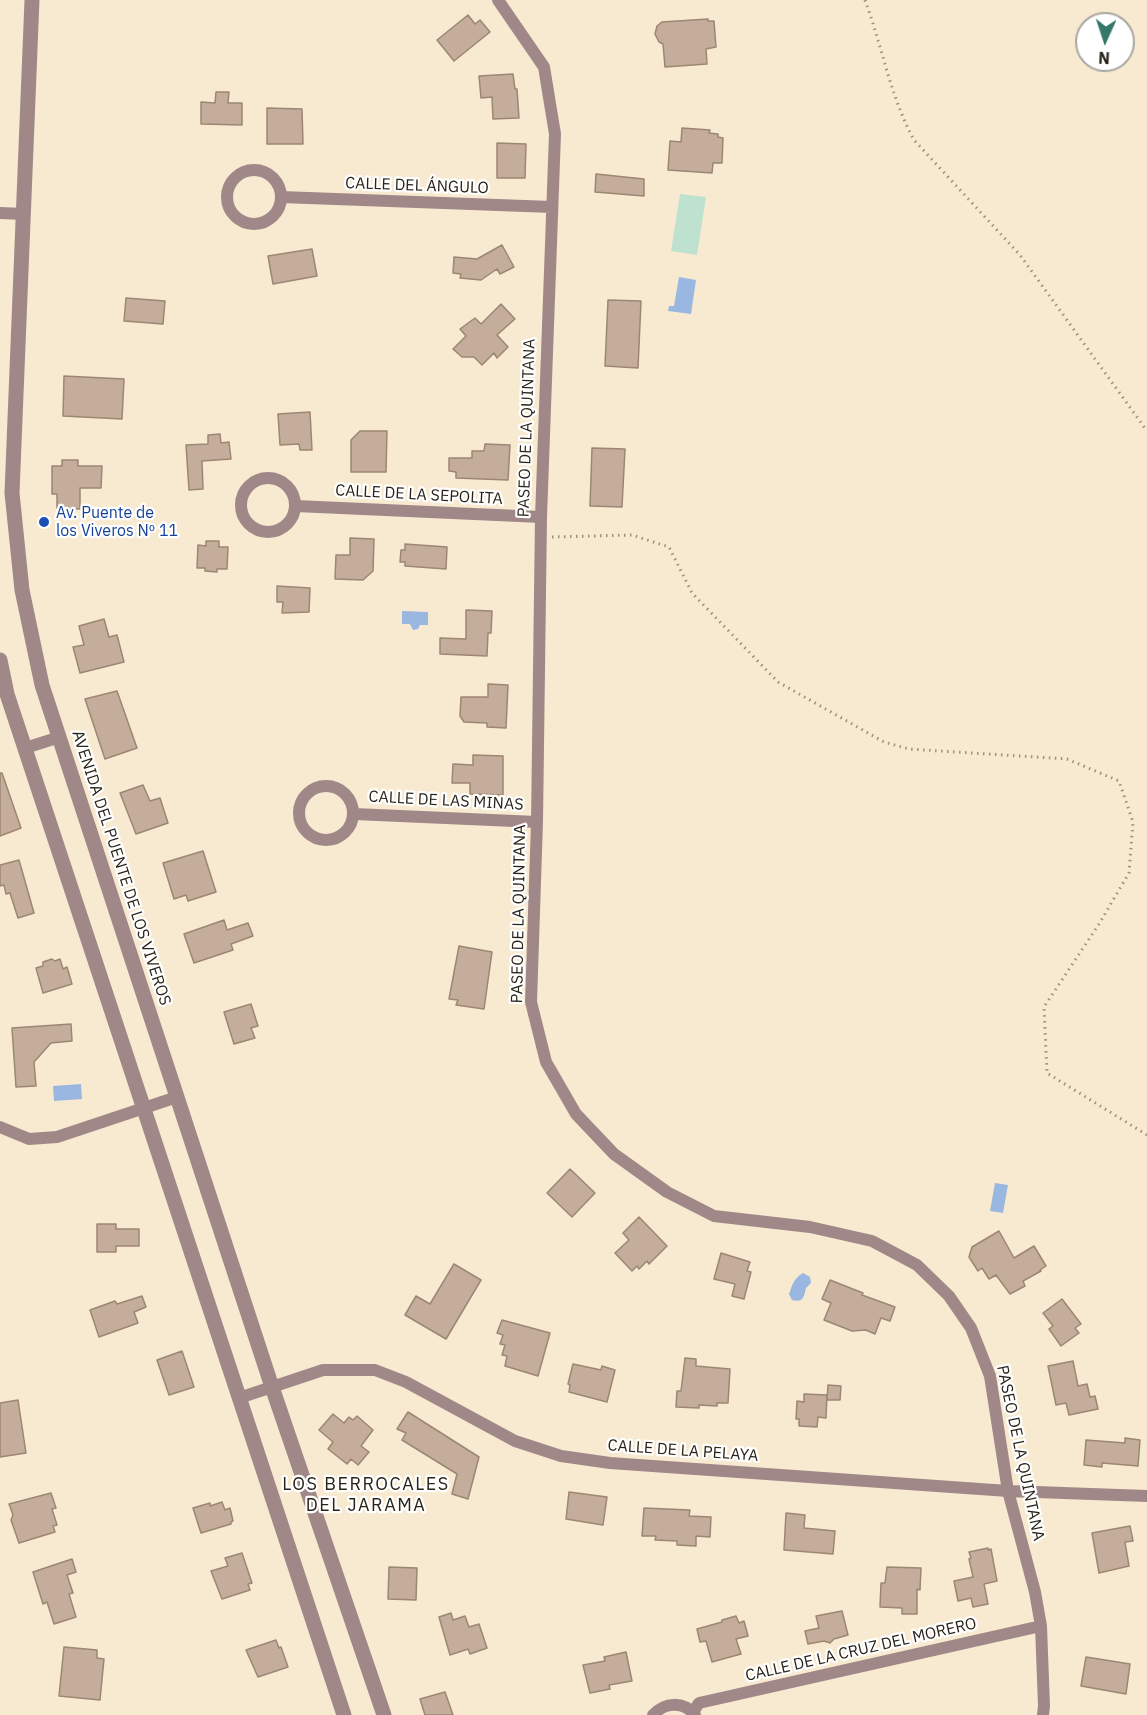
<!DOCTYPE html>
<html>
<head>
<meta charset="utf-8">
<style>
  body { margin:0 }
  #map { position:relative; width:1147px; height:1715px; overflow:hidden; background:#f8ead0; font-family:"IBM Plex Sans",sans-serif }
  canvas { display:block }
  .north { position:absolute; left:1075px; top:12px; width:60px; height:60px; box-sizing:border-box; background:#fff; border:2px solid #a9a7a3; border-radius:50%; rotate:183deg; font-size:16px; font-weight:700; line-height:24px; text-align:center; color:#29241a }
  .north::after { content:''; display:block; margin:auto; width:21px; height:27px; background:#35786b; clip-path:polygon(50% 0,100% 100%,50% 72%,0 100%) }
</style>
</head>
<body>
<div id="map">
<canvas width="1147" height="1715"></canvas>
<div class="north">N</div>
</div>
<script>
const c = document.querySelector('canvas').getContext('2d');
c.lineJoin = 'round';
function fill(path, color) {
  c.fillStyle = color;
  c.fill(path, 'evenodd');
}
function stroke(path, color, width, dash) {
  c.strokeStyle = color;
  c.lineWidth = width;
  c.lineCap = dash ? 'butt' : 'round';
  c.setLineDash(dash || []);
  c.stroke(path);
}
function label(font, color, halo, rows, align = 'center') {
  c.font = font + ' "IBM Plex Sans",sans-serif';
  c.lineWidth = 4.5;
  c.setLineDash([]);
  c.textBaseline = 'middle';
  c.strokeStyle = halo;
  c.fillStyle = color;
  for (const [text, x, y, turn = 0] of rows) {
    c.save();
    c.translate(x, y);
    c.rotate((+turn || 0) * Math.PI / 180);
    c.textAlign = isNaN(turn) ? turn : align;
    if (halo) c.strokeText(text, 0, 0);
    c.fillText(text, 0, 0);
    c.restore();
  }
}
fill(new Path2D(`
  M 680,194 L 706,197 L 697,255 L 671,251 Z`), '#bee2cf');
fill(new Path2D(`
  M 679,277 L 696,280 L 691,314 L 668,311 L 669,306 L 674,306 Z
  M 402,611 L 428,612 L 428,625 L 420,625 L 418,629 L 413,630 L 410,624 L 402,624 Z
  M 81,1084 L 82,1099 L 54,1101 L 53,1086 Z
  M 995,1183 L 1008,1185 L 1003,1213 L 990,1211 Z
  M 803,1273 L 810,1277 L 811,1283 L 806,1288 C 804,1296 804,1303 792,1300 L 789,1294 C 792,1285 794,1278 803,1273 Z`), '#99b7e0');
const building = new Path2D(`
  M 468,15 L 475,24 L 480,20 L 490,32 L 454,61 L 437,40 Z
  M 708,19 L 708,21 L 714,21 L 716,47 L 706,49 L 707,64 L 665,67 L 663,44 L 659,42 L 655,34 L 657,26 L 662,22 Z
  M 513,74 L 515,89 L 517,89 L 519,118 L 493,119 L 492,97 L 481,98 L 479,76 Z
  M 216,92 L 229,92 L 228,103 L 242,103 L 242,125 L 201,124 L 201,102 L 215,103 Z
  M 267,108 L 302,109 L 303,144 L 267,144 Z
  M 682,128 L 710,130 L 709,133 L 718,134 L 718,137 L 723,138 L 722,163 L 713,163 L 712,173 L 668,170 L 670,141 L 681,142 Z
  M 497,143 L 526,144 L 525,178 L 497,178 Z
  M 596,174 L 644,179 L 644,196 L 595,192 Z
  M 502,245 L 514,267 L 500,274 L 497,269 L 481,280 L 460,278 L 461,274 L 453,273 L 454,257 L 477,259 Z
  M 312,249 L 317,276 L 273,284 L 268,256 Z
  M 126,298 L 165,301 L 163,324 L 124,321 Z
  M 608,300 L 641,301 L 638,368 L 605,366 Z
  M 501,304 L 515,319 L 497,335 L 508,347 L 497,358 L 494,353 L 482,365 L 474,357 L 462,357 L 453,349 L 466,336 L 460,329 L 475,318 L 481,324 Z
  M 64,376 L 124,379 L 122,419 L 63,416 Z
  M 310,412 L 312,450 L 300,450 L 299,444 L 280,445 L 278,414 Z
  M 360,431 L 387,431 L 386,472 L 351,472 L 351,440 Z
  M 220,434 L 221,443 L 229,442 L 231,459 L 202,461 L 203,489 L 189,490 L 186,445 L 208,444 L 208,435 Z
  M 485,444 L 510,445 L 508,480 L 456,478 L 456,472 L 449,471 L 449,458 L 472,458 L 472,451 L 484,451 Z
  M 592,448 L 625,449 L 622,507 L 590,506 Z
  M 62,460 L 78,460 L 78,466 L 102,466 L 101,488 L 80,488 L 80,509 L 57,508 L 57,494 L 52,494 L 52,466 L 62,466 Z
  M 350,538 L 374,539 L 373,571 L 363,580 L 335,579 L 336,555 L 350,555 Z
  M 206,541 L 219,541 L 219,547 L 228,547 L 227,569 L 217,569 L 217,572 L 205,571 L 205,568 L 197,568 L 198,545 L 206,546 Z
  M 405,544 L 447,547 L 446,569 L 405,566 L 405,562 L 400,562 L 401,550 L 405,550 Z
  M 277,586 L 310,588 L 309,612 L 282,613 L 283,602 L 277,602 Z
  M 466,610 L 492,611 L 491,633 L 488,633 L 487,656 L 440,654 L 440,638 L 466,639 Z
  M 104,619 L 109,637 L 117,635 L 124,662 L 80,673 L 73,647 L 84,645 L 79,626 Z
  M 488,684 L 508,685 L 506,728 L 487,727 L 487,723 L 464,722 L 460,716 L 461,697 L 488,697 Z
  M 117,691 L 137,748 L 105,759 L 85,699 Z
  M 473,755 L 503,756 L 503,795 L 470,794 L 470,783 L 452,783 L 453,764 L 473,765 Z
  M 0,773 L 2,773 L 21,828 L 0,836 Z
  M 143,785 L 150,801 L 160,798 L 168,823 L 136,834 L 120,793 Z
  M 203,851 L 216,892 L 188,901 L 186,895 L 174,899 L 163,863 Z
  M 19,860 L 34,913 L 18,918 L 10,893 L 6,894 L 4,885 L 0,886 L 0,865 Z
  M 224,920 L 227,930 L 248,923 L 253,936 L 231,944 L 233,950 L 194,963 L 184,934 Z
  M 459,946 L 492,952 L 484,1009 L 456,1005 L 458,1000 L 449,999 Z
  M 52,959 L 55,961 L 60,959 L 63,969 L 67,967 L 72,984 L 43,993 L 36,968 L 43,966 L 43,962 Z
  M 251,1004 L 258,1026 L 251,1028 L 255,1038 L 234,1044 L 224,1012 Z
  M 71,1024 L 72,1041 L 51,1043 L 34,1062 L 36,1086 L 16,1087 L 12,1028 Z
  M 570,1169 L 595,1193 L 572,1217 L 547,1193 Z
  M 639,1217 L 667,1246 L 649,1264 L 647,1261 L 639,1269 L 637,1266 L 632,1271 L 615,1253 L 629,1240 L 623,1233 Z
  M 97,1224 L 116,1224 L 116,1229 L 139,1229 L 139,1246 L 116,1246 L 116,1252 L 97,1252 Z
  M 999,1231 L 1014,1258 L 1034,1246 L 1046,1266 L 1040,1270 L 1041,1271 L 1023,1281 L 1025,1286 L 1010,1294 L 996,1275 L 989,1279 L 982,1268 L 978,1271 L 969,1257 L 972,1247 Z
  M 721,1253 L 750,1262 L 747,1271 L 751,1272 L 744,1299 L 732,1296 L 735,1284 L 714,1279 Z
  M 454,1264 L 481,1280 L 446,1339 L 405,1315 L 416,1296 L 430,1304 Z
  M 830,1280 L 863,1293 L 862,1295 L 895,1307 L 890,1321 L 881,1318 L 875,1334 L 866,1330 L 852,1331 L 824,1320 L 831,1303 L 822,1299 Z
  M 142,1296 L 146,1307 L 134,1312 L 138,1323 L 99,1337 L 90,1310 L 115,1301 L 117,1304 Z
  M 1062,1299 L 1081,1324 L 1075,1328 L 1079,1333 L 1061,1346 L 1049,1329 L 1053,1326 L 1043,1313 Z
  M 502,1320 L 550,1333 L 538,1376 L 505,1366 L 507,1356 L 502,1355 L 505,1345 L 500,1344 L 503,1335 L 497,1333 Z
  M 182,1351 L 194,1387 L 169,1395 L 157,1360 Z
  M 685,1358 L 696,1359 L 696,1366 L 730,1369 L 728,1403 L 717,1403 L 717,1406 L 699,1405 L 699,1408 L 676,1407 L 677,1391 L 681,1391 Z
  M 1073,1361 L 1078,1386 L 1087,1384 L 1090,1397 L 1095,1396 L 1098,1409 L 1069,1415 L 1066,1403 L 1056,1405 L 1048,1366 Z
  M 573,1364 L 601,1370 L 602,1366 L 615,1370 L 607,1402 L 569,1392 L 570,1385 L 568,1384 Z
  M 828,1385 L 841,1386 L 840,1400 L 827,1400 Z
  M 804,1394 L 827,1395 L 826,1418 L 818,1417 L 817,1427 L 799,1426 L 799,1419 L 796,1419 L 797,1401 L 804,1402 Z
  M 18,1400 L 26,1453 L 0,1457 L 0,1403 Z
  M 408,1412 L 479,1457 L 468,1499 L 452,1494 L 457,1474 L 402,1440 L 406,1433 L 397,1429 Z
  M 333,1414 L 344,1423 L 349,1417 L 353,1420 L 357,1416 L 373,1430 L 361,1446 L 369,1452 L 358,1465 L 351,1459 L 347,1464 L 328,1449 L 333,1442 L 319,1430 Z
  M 1125,1438 L 1140,1440 L 1138,1466 L 1102,1463 L 1102,1467 L 1084,1465 L 1086,1440 L 1125,1443 Z
  M 569,1492 L 607,1497 L 603,1525 L 566,1519 Z
  M 51,1493 L 56,1508 L 52,1509 L 57,1525 L 53,1526 L 55,1532 L 19,1543 L 11,1520 L 13,1515 L 9,1504 Z
  M 222,1502 L 225,1510 L 230,1508 L 233,1521 L 231,1522 L 231,1524 L 201,1533 L 193,1508 L 210,1503 L 210,1506 Z
  M 644,1508 L 690,1510 L 689,1516 L 711,1517 L 710,1537 L 696,1536 L 696,1546 L 677,1545 L 677,1541 L 655,1540 L 656,1536 L 642,1536 Z
  M 786,1513 L 805,1515 L 804,1528 L 835,1531 L 833,1554 L 784,1550 Z
  M 1130,1526 L 1133,1541 L 1125,1542 L 1129,1566 L 1099,1573 L 1092,1533 Z
  M 988,1548 L 988,1550 L 991,1549 L 997,1581 L 984,1584 L 988,1604 L 973,1607 L 971,1598 L 958,1601 L 954,1581 L 973,1577 L 969,1559 L 971,1558 L 969,1552 Z
  M 242,1553 L 252,1583 L 248,1584 L 250,1590 L 222,1599 L 211,1571 L 228,1566 L 225,1558 Z
  M 72,1559 L 76,1572 L 67,1575 L 73,1593 L 69,1594 L 76,1617 L 54,1624 L 47,1602 L 43,1604 L 33,1572 Z
  M 389,1567 L 417,1568 L 416,1600 L 388,1599 Z
  M 887,1567 L 921,1568 L 920,1590 L 917,1589 L 917,1614 L 902,1614 L 902,1608 L 880,1607 L 881,1583 L 885,1583 Z
  M 842,1611 L 848,1635 L 834,1639 L 830,1643 L 824,1641 L 808,1644 L 805,1631 L 819,1628 L 816,1616 Z
  M 451,1613 L 453,1620 L 465,1616 L 469,1627 L 479,1624 L 487,1648 L 470,1654 L 468,1649 L 450,1655 L 439,1617 Z
  M 736,1616 L 739,1623 L 744,1621 L 748,1636 L 736,1639 L 741,1654 L 712,1662 L 706,1641 L 700,1642 L 697,1629 L 722,1622 L 722,1620 Z
  M 276,1640 L 279,1648 L 281,1647 L 288,1667 L 258,1677 L 246,1650 Z
  M 64,1647 L 97,1650 L 97,1658 L 104,1659 L 100,1700 L 59,1696 Z
  M 626,1652 L 632,1681 L 609,1685 L 610,1689 L 590,1693 L 583,1665 L 605,1661 L 604,1657 Z
  M 1086,1657 L 1130,1664 L 1126,1694 L 1081,1686 Z
  M 445,1692 L 453,1715 L 425,1715 L 420,1699 Z`);
fill(building, '#c4ad9a');
stroke(building, '#9c8674', 1.5);
stroke(new Path2D(`
  M 865,0 C 882,46 890,96 914,140 L 1020,255 L 1147,431
  M 552,537 L 632,535 L 669,547 L 692,593 L 778,682 L 884,742 L 909,749 L 1067,759 L 1119,781 L 1133,822 L 1129,873 L 1099,924 L 1044,1007 L 1047,1073 L 1147,1135`), '#9b917e', 3, [1.5, 4.5]);
stroke(new Path2D(`
  M 498,0 L 544,67 L 555,134 L 541,517 L 537,822 L 531,1002 L 546,1062 L 576,1114 L 614,1154 L 667,1192 L 714,1216 L 810,1227 L 872,1241 L 917,1265 L 949,1296 L 971,1328 L 990,1376 L 1008,1491 L 1035,1592 L 1041,1626 L 1044,1706 L 1043,1715
  M227 197a27 27 0 1 1 54 0a27 27 0 1 1-54 0Z
  M 281,197 L 552,207
  M 0,213 L 24,214
  M241 505a27 27 0 1 1 54 0a27 27 0 1 1-54 0Z
  M 296,506 L 541,517
  M 25,748 L 60,737
  M299 813a27 27 0 1 1 54 0a27 27 0 1 1-54 0Z
  M 354,814 L 537,822
  M 0,1127 L 29,1139 L 57,1137 L 177,1097
  M 239,1398 L 323,1370 L 375,1370 L 406,1382 L 515,1441 L 561,1456 L 610,1463 L 1008,1491 L 1147,1496
  M 693,1712 L 699,1703 L 1041,1626
  M 653,1715 C 665,1702 683,1701 695,1715`), '#a18888', 12);
stroke(new Path2D(`
  M 32,0 L 12,493 L 22,590 L 42,685 L 272,1387 L 384,1715
  M 0,660 L 7,694 L 344,1715`), '#a18888', 15);
for (const [x, y, r, color] of [
  [44,522,6,"#1a4fb4"]
]) {
  const dot = new Path2D();
  dot.arc(x, y, r, 0, 2 * Math.PI);
  c.fillStyle = color;
  c.fill(dot);
  stroke(dot, '#fff', 2);
}
label('16px', '#29241a', '#fff', [
  ["CALLE DEL ÁNGULO",417,186,2],
  ["PASEO DE LA QUINTANA",527,428,-88],
  ["CALLE DE LA SEPOLITA",419,495,3],
  ["CALLE DE LAS MINAS",446,801,3],
  ["AVENIDA DEL PUENTE DE LOS VIVEROS",121,868,72],
  ["PASEO DE LA QUINTANA",519,914,-89],
  ["CALLE DE LA PELAYA",683,1451,4],
  ["PASEO DE LA QUINTANA",1020,1453,78],
  ["CALLE DE LA CRUZ DEL MORERO",861,1650,-13]
]);
label('16px', '#164399', '#fff', [
  ["Av. Puente de",56,513],
  ["los Viveros Nº 11",56,531]
], 'left');
c.letterSpacing = '1.5px';
label('18px', '#29241a', '#fff', [
  ["LOS BERROCALES",366,1485],
  ["DEL JARAMA",366,1506]
]);
c.letterSpacing = '0px';
</script>
</body>
</html>
